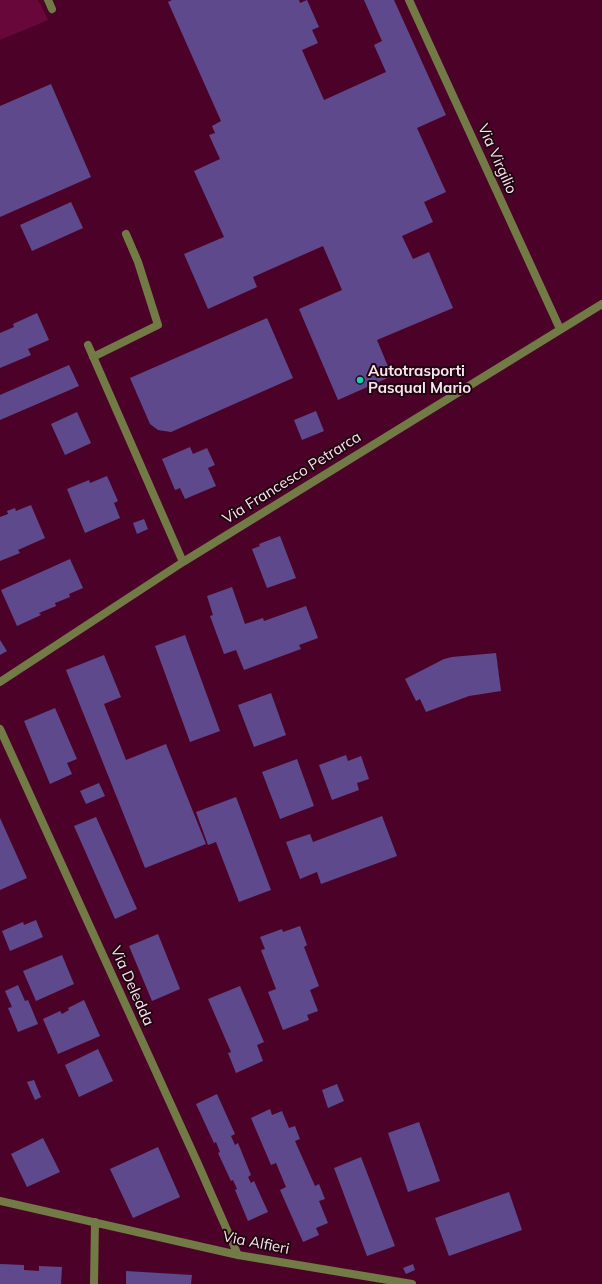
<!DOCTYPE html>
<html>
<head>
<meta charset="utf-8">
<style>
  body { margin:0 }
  canvas { display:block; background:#4c0228 }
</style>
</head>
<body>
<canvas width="602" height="1284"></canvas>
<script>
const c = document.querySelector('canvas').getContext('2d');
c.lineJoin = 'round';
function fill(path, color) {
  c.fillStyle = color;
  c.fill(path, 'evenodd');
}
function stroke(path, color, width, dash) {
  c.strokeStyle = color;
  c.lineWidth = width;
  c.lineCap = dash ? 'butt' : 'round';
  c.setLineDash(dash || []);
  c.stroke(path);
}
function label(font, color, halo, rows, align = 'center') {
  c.font = font + ' Mulish,sans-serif';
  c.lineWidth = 4;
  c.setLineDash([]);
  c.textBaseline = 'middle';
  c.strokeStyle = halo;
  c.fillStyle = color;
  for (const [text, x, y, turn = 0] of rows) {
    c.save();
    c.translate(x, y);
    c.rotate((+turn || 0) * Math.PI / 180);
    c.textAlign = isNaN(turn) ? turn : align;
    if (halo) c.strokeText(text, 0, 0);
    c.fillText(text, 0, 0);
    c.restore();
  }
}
fill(new Path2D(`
  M 0,0 L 38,0 L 48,20 L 0,40 Z`), '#68083a');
fill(new Path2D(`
  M 172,0 L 299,0 L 300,3 L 307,0 L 319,27 L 312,30 L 318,43 L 302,50 L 324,100 L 386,72 L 374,45 L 382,41 L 364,0 L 394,0 L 446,115 L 417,128 L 446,192 L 424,202 L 433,222 L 402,236 L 413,259 L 429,252 L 453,308 L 377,340 L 392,376 L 338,400 L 299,309 L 342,290 L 323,246 L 253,277 L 257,287 L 208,309 L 184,254 L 224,237 L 194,171 L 220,159 L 209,135 L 215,133 L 212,126 L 221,121 L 168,2 Z
  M 51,84 L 91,177 L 0,217 L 0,106 Z
  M 71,202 L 83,228 L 32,251 L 20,225 Z
  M 37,313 L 49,340 L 28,349 L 31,355 L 0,368 L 0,333 L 14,327 L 13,324 Z
  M 267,318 L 293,378 L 171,432 L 158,430 L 150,424 L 130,378 Z
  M 69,365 L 79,386 L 0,420 L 0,395 Z
  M 316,411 L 324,431 L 302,440 L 294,420 Z
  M 77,412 L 91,443 L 65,455 L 51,424 Z
  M 190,447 L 193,454 L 207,448 L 215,465 L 208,468 L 216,486 L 185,499 L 180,488 L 175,490 L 162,459 Z
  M 107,476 L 118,501 L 114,503 L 120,518 L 85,533 L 67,489 L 89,480 L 90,483 Z
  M 31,505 L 45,538 L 18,550 L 20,553 L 0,561 L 0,517 L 8,514 L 7,511 L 15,508 L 16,511 Z
  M 144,519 L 148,529 L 137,534 L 133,523 Z
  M 280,536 L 296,578 L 267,588 L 252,549 L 260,546 L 259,544 Z
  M 70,559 L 83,588 L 69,594 L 70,597 L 55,603 L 56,606 L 39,613 L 41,615 L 17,626 L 1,590 Z
  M 232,587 L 245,624 L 263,618 L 264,621 L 306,606 L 318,638 L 299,645 L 301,649 L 244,670 L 236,650 L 224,654 L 210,616 L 213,615 L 207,596 Z
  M 185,635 L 220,731 L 190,742 L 155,646 Z
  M 0,640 L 7,651 L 0,655 Z
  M 496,653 L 501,691 L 469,696 L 426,712 L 420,699 L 416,701 L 405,679 L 444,659 L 452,657 Z
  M 104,655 L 121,697 L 104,704 L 126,760 L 166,744 L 206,844 L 145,868 L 66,670 Z
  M 271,693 L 286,735 L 254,747 L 238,705 Z
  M 55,708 L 77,759 L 67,763 L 72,774 L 50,784 L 24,721 Z
  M 346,755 L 348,761 L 361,756 L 369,779 L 357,783 L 359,790 L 332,800 L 319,765 Z
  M 297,759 L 314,806 L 280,819 L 262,772 Z
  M 99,783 L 105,796 L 86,804 L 80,791 Z
  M 236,797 L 271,890 L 239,902 L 216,842 L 208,845 L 196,812 Z
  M 382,816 L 397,856 L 321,884 L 317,872 L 300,879 L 286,842 L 310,834 L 313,842 Z
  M 96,817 L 137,909 L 115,919 L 74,826 Z
  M 0,818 L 27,878 L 0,890 Z
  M 36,920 L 43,937 L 10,951 L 2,931 L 23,922 L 24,925 Z
  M 300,926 L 307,945 L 304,947 L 319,986 L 310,990 L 318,1011 L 307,1015 L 309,1020 L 283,1030 L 268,992 L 276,989 L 261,950 L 265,949 L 260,937 L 282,929 L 283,932 Z
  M 158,934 L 180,989 L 152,1001 L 129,946 Z
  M 62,955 L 74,984 L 36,1001 L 23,971 Z
  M 18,985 L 25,1001 L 28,1000 L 38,1024 L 18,1032 L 8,1008 L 12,1007 L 5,991 Z
  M 240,986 L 264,1042 L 257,1045 L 263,1061 L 236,1073 L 228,1053 L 231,1052 L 208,999 Z
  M 84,1000 L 100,1036 L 58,1054 L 43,1019 L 60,1011 L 62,1014 L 69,1010 L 68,1008 Z
  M 98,1049 L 113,1081 L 79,1097 L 65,1065 Z
  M 34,1080 L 41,1097 L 35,1100 L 27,1082 Z
  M 337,1084 L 344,1101 L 328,1108 L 322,1090 Z
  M 217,1094 L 235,1134 L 231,1136 L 235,1145 L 238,1143 L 251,1175 L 248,1177 L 251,1183 L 254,1181 L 268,1212 L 248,1221 L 235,1190 L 237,1189 L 233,1180 L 231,1181 L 218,1153 L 220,1152 L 216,1142 L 214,1143 L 196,1104 Z
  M 270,1109 L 272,1115 L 282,1111 L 289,1128 L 295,1126 L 300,1139 L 295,1141 L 315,1186 L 319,1184 L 325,1199 L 319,1201 L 328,1223 L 316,1228 L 319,1235 L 303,1242 L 280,1190 L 286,1187 L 276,1163 L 271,1165 L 251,1118 Z
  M 419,1122 L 440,1181 L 408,1192 L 388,1133 Z
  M 43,1138 L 60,1172 L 27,1187 L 11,1154 Z
  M 158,1147 L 180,1197 L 133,1218 L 110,1169 Z
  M 361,1157 L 395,1246 L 367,1256 L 334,1168 Z
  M 509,1192 L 522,1230 L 449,1256 L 435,1218 Z
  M 0,1264 L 24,1265 L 24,1270 L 39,1271 L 39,1266 L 62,1267 L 61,1284 L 0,1284 Z
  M 413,1264 L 415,1270 L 406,1274 L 403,1268 Z
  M 126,1271 L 192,1275 L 191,1284 L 126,1284 Z`), '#5e498c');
stroke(new Path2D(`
  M 93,357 L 158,325 L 138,262 L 126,234`), '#727a45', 8);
stroke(new Path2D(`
  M 48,0 L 52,9
  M 409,0 L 560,329
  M 88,345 L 183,562
  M 0,682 L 183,562 L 602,304
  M 0,729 L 198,1164 L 238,1255
  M 0,1201 L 238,1255 L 412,1284
  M 94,1284 L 95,1222`), '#727a45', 8);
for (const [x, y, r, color] of [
  [360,380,4,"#0fd5b4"]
]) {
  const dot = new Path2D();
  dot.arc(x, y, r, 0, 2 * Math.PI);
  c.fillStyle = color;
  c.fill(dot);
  stroke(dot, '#210411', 1.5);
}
label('15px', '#f9e6ec', '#210411', [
  ["Via Virgilio",497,159,66],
  ["Via Francesco Petrarca",292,478,-32],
  ["Via Deledda",132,986,66],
  ["Via Alfieri",256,1243,11]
]);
label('bold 15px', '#f9e6ec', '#210411', [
  ["Autotrasporti",368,371],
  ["Pasqual Mario",368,388]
], 'left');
</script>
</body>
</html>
